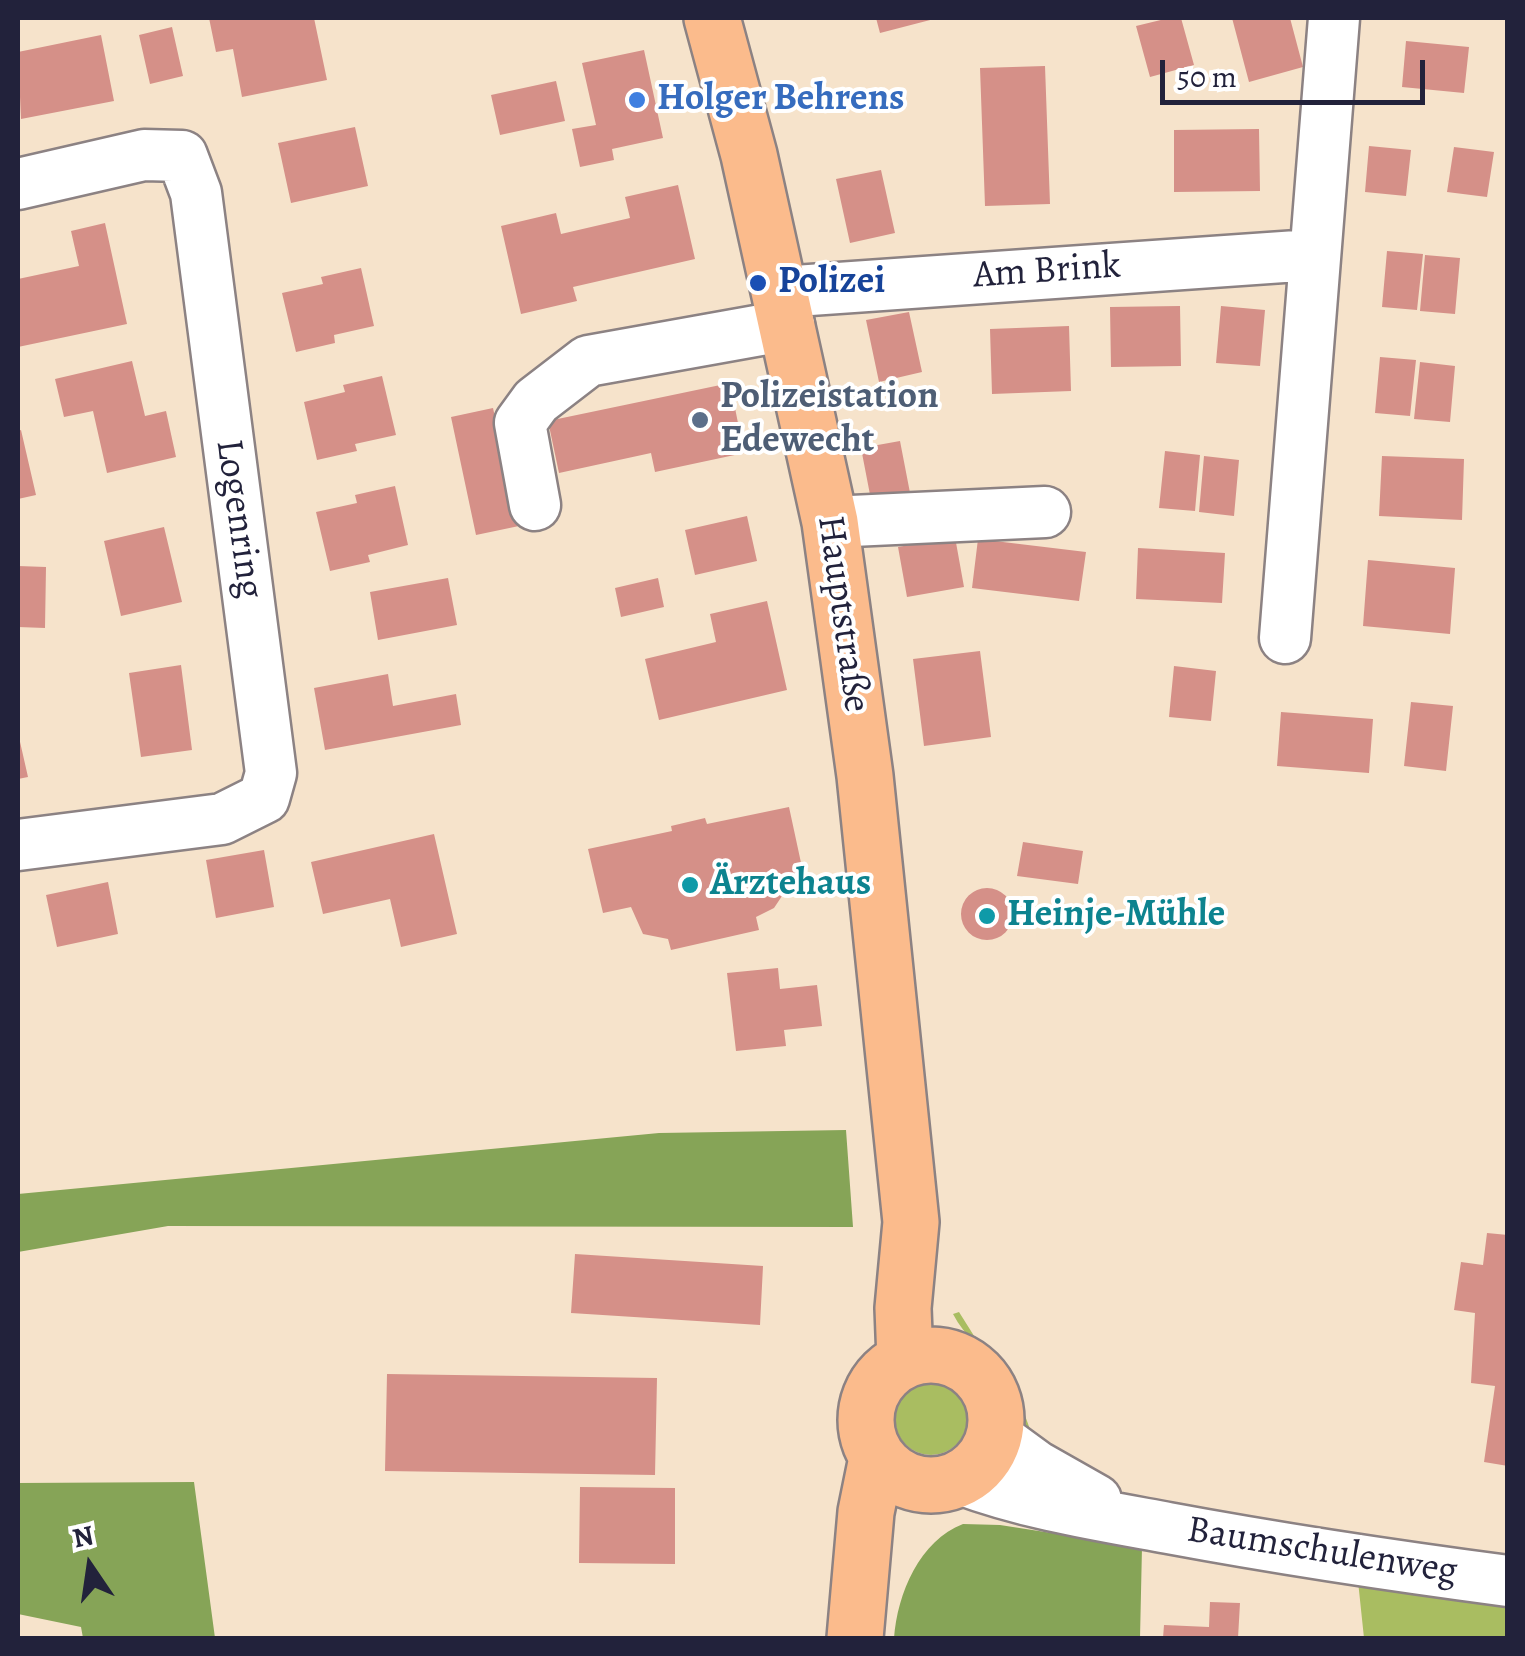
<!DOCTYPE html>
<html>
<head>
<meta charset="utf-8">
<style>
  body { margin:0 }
  #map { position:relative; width:1525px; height:1656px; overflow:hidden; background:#f6e3cb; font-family:Alegreya,serif }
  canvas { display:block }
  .frame { position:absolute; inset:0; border:20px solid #22223b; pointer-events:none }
  .north { position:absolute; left:40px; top:1516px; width:100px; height:100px; -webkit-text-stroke:8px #fff; paint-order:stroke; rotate:347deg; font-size:28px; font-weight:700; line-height:40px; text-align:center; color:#22223b }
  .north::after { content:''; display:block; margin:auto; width:35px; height:45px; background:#22223b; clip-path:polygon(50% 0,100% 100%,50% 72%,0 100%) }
  .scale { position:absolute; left:1160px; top:60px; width:265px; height:45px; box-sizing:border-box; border:5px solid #22223b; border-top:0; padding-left:12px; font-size:30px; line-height:35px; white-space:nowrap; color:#22223b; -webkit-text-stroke:8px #fff; paint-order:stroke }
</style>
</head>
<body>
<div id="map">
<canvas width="1525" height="1656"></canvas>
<div class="frame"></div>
<div class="north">N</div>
<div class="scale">50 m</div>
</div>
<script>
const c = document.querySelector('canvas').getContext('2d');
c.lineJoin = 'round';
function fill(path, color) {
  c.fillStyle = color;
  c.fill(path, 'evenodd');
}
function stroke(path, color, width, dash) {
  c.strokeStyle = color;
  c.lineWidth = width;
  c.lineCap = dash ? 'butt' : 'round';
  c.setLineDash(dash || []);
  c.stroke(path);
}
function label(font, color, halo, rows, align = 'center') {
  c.font = font + ' Alegreya,serif';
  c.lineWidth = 8;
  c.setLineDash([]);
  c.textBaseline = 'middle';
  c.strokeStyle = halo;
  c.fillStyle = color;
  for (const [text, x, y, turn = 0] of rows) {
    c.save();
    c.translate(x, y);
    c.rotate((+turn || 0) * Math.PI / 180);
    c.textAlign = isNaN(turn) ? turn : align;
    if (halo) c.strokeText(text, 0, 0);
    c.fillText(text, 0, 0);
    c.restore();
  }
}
fill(new Path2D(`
  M 959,1312 L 976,1339 L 1009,1371 L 1036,1446 C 1009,1418 1017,1399 997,1370 C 983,1349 965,1337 953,1314 Z
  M895 1419a36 36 0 1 1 72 0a36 36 0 1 1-72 0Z
  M 1358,1581 L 1507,1604 L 1507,1638 L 1364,1638 Z`), '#a9bd61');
fill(new Path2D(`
  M 846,1130 L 853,1227 L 168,1226 L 18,1252 L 18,1194 L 659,1133 Z
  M 194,1482 L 215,1638 L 83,1638 L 81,1627 L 18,1614 L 18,1483 Z
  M 963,1524 L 1000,1525 L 1142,1547 L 1140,1638 L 894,1638 C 897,1594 920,1540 963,1524 Z`), '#86a457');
fill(new Path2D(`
  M 209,18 L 314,18 L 327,80 L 242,97 L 233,49 L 216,52 Z
  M 876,18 L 934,18 L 934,19 L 880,33 Z
  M 1169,18 L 1181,18 L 1194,65 L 1150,77 L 1136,26 Z
  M 1232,18 L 1290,18 L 1303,67 L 1249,82 Z
  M 172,27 L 183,76 L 150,84 L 139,35 Z
  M 101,35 L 114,101 L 21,119 L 18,52 Z
  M 1406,41 L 1469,47 L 1464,93 L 1402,87 Z
  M 644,50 L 663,138 L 612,149 L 614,160 L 580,167 L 572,129 L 596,125 L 582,63 Z
  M 1045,66 L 1050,204 L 985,206 L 980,68 Z
  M 556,81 L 565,121 L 500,135 L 491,95 Z
  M 355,127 L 368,186 L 291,203 L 278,143 Z
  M 1259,129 L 1260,191 L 1174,192 L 1174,130 Z
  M 1369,146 L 1411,150 L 1406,196 L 1365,192 Z
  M 1454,147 L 1494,152 L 1487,197 L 1447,192 Z
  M 881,170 L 895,233 L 850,243 L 836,179 Z
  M 678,185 L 695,259 L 573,287 L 577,301 L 521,314 L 501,226 L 556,213 L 561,234 L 630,218 L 625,197 Z
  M 105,223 L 127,324 L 18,347 L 18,279 L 79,266 L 71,231 Z
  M 1387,251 L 1423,254 L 1417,310 L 1382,307 Z
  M 1425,255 L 1460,258 L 1455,314 L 1420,311 Z
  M 361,268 L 374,326 L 334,335 L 335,343 L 296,352 L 282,293 L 323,284 L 321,277 Z
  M 1180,306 L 1181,366 L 1111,367 L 1110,307 Z
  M 1221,306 L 1265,310 L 1260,366 L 1216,363 Z
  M 909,312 L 922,372 L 879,382 L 866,320 Z
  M 1069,326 L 1071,391 L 992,394 L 990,329 Z
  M 1380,357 L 1416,360 L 1410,416 L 1375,413 Z
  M 132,361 L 145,416 L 166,411 L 176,457 L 107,473 L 93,411 L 64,417 L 55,379 Z
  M 1420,362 L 1455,366 L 1450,422 L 1414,419 Z
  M 382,376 L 396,435 L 355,444 L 357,451 L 317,460 L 304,402 L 345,392 L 343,385 Z
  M 730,383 L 744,453 L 655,472 L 651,453 L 559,473 L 548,421 Z
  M 493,408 L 519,526 L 476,535 L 451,417 Z
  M 21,430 L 36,495 L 18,499 L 18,431 Z
  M 900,441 L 911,498 L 872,505 L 861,448 Z
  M 1165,451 L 1200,455 L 1195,511 L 1159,508 Z
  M 1204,456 L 1239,460 L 1234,516 L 1199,512 Z
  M 1382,456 L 1464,459 L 1462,520 L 1379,516 Z
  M 395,486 L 408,545 L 368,555 L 370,562 L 330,571 L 316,512 L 357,503 L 355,495 Z
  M 747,516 L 757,561 L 695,575 L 685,530 Z
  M 164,527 L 182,602 L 121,616 L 104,541 Z
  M 955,537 L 964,587 L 907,597 L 898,547 Z
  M 978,539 L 1086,552 L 1079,601 L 972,588 Z
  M 1138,548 L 1225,553 L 1222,603 L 1136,599 Z
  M 1368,560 L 1455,568 L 1450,634 L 1363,626 Z
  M 18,566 L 46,567 L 45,628 L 18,627 Z
  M 448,578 L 457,625 L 378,640 L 370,592 Z
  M 658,578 L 664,607 L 621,617 L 615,588 Z
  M 767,601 L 787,690 L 659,720 L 645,659 L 716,642 L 710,614 Z
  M 980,651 L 991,737 L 924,746 L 913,659 Z
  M 181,665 L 192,750 L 141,757 L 129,673 Z
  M 1174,666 L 1216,671 L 1211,721 L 1169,717 Z
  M 388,674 L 393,706 L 456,694 L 461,725 L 325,750 L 314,688 Z
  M 1411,702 L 1453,706 L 1446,771 L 1404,766 Z
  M 1281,712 L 1373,719 L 1369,773 L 1277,766 Z
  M 18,733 L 28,777 L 18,779 Z
  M 789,807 L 803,872 L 783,877 L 784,893 L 774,908 L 756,917 L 759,930 L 671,950 L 668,939 L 643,934 L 631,907 L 603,913 L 588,849 L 672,831 L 671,826 L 705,818 L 707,824 Z
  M 434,834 L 457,934 L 401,947 L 390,899 L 323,914 L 311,862 Z
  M 1023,842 L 1083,851 L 1078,884 L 1017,876 Z
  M 264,850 L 274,907 L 216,918 L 206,860 Z
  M 108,882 L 118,934 L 57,947 L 46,895 Z
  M961 914a26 26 0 1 1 52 0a26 26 0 1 1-52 0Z
  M 778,968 L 780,989 L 817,985 L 822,1026 L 784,1030 L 786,1046 L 736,1051 L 727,973 Z
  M 1487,1233 L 1508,1235 L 1508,1466 L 1484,1462 L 1495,1386 L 1471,1383 L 1475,1313 L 1454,1310 L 1461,1262 L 1483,1265 Z
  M 575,1254 L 763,1266 L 760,1325 L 571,1313 Z
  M 387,1374 L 657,1378 L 655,1475 L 385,1471 Z
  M 580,1487 L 675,1488 L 675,1564 L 579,1563 Z
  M 1210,1602 L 1240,1603 L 1238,1638 L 1163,1638 L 1164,1625 L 1209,1627 Z`), '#d59088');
const minor = new Path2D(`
  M 18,184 L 144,155 L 182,156 L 196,193 L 271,773 L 264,798 L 222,819 L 18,845
  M 781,292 L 1312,255
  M 535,505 L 520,423 L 536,401 L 588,361 L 789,325
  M 830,522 L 1045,512
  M 1285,638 L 1334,18
  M 995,1436 L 1036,1466 L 1096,1500
  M 960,1479 C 1027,1504 1097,1515 1168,1528 C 1281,1549 1394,1566 1508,1581`);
const major = new Path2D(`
  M 712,18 L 749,155 L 830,522 L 865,776 L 911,1222 L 903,1308 L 905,1360
  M866 1420a65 65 0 1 1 130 0a65 65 0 1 1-130 0Z
  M 855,1638 L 866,1512 L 877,1458`);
stroke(minor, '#8c8283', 55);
stroke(major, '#8c8283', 60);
stroke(minor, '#fff', 50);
stroke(major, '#fbbb8c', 55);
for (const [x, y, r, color] of [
  [637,100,10,"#3f7fe0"],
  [758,283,10,"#1a4fb4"],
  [700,420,10,"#5c6f8a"],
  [690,885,10,"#0f9aa8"],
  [987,916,10,"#0f9aa8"]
]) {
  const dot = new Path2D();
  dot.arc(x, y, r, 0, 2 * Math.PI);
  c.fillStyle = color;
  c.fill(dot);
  stroke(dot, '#fff', 4);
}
label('bold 38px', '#366cbe', '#fff', [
  ["Holger Behrens",657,100]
], 'left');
label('38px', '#22223b', '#fff', [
  ["Am Brink",1047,272,-4],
  ["Logenring",238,519,82],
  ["Hauptstraße",842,614,82],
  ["Baumschulenweg",1322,1552,9]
]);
label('bold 38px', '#164399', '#fff', [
  ["Polizei",778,283]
], 'left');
label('bold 38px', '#4e5e75', '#fff', [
  ["Polizeistation",720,398],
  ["Edewecht",720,442]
], 'left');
label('bold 38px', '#0d838f', '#fff', [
  ["Ärztehaus",710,885],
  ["Heinje-Mühle",1007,916]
], 'left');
</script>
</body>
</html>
